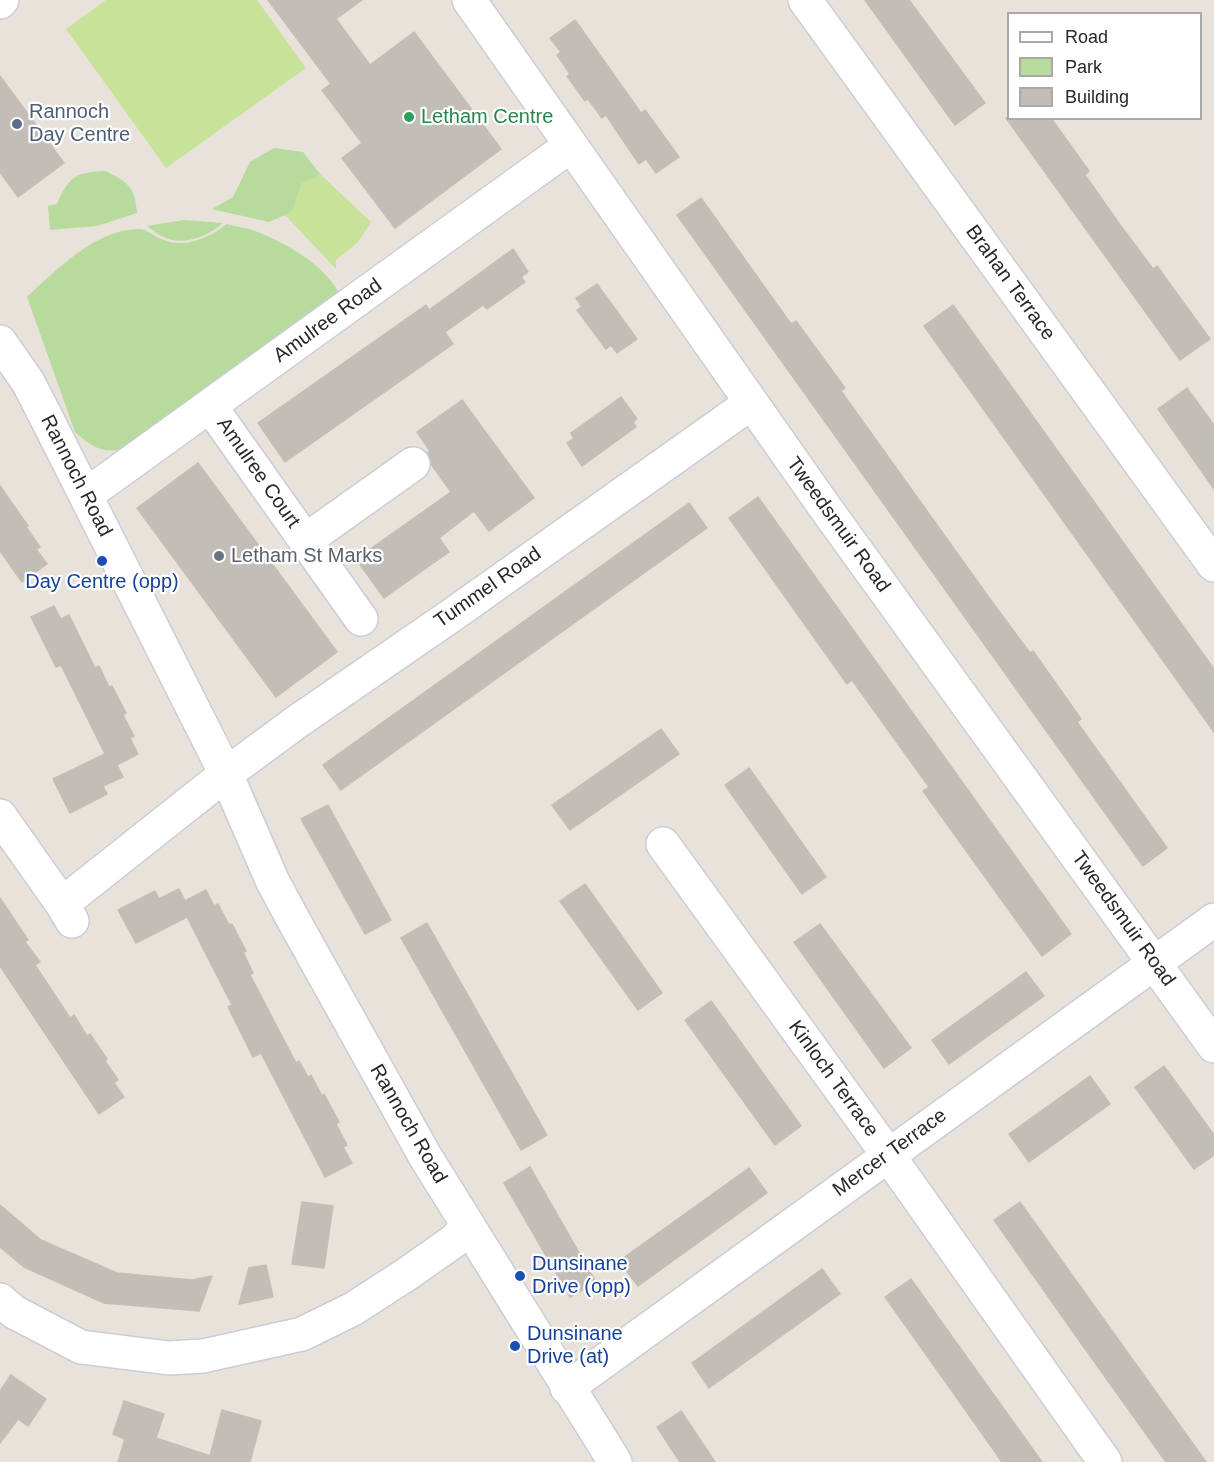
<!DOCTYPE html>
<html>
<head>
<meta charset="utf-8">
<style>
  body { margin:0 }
  #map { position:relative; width:1214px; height:1462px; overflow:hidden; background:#e9e2db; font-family:Arial,sans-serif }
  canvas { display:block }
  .legend { position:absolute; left:1007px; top:12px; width:195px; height:108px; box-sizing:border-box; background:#fff; border:2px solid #a9a9a9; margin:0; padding:8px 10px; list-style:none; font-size:18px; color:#282828 }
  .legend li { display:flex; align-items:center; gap:12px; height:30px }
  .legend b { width:30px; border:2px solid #a9a9a9 }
</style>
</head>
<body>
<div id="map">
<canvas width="1214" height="1462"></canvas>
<ul class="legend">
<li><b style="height:8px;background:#fff"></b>Road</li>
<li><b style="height:16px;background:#b6db9c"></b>Park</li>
<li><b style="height:16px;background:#c2bdb7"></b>Building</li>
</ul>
</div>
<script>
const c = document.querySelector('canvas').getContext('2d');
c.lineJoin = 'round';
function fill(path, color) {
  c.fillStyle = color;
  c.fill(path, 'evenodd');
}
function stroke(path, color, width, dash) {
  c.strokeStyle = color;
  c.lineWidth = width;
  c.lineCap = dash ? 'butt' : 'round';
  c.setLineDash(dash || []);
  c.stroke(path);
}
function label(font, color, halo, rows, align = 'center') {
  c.font = font + ' Arial,sans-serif';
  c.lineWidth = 4.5;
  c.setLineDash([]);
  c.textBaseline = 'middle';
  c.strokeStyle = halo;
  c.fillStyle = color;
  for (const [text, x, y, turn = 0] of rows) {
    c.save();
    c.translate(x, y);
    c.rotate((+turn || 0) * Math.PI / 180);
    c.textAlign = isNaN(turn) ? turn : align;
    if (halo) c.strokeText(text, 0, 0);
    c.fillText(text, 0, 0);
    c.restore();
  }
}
fill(new Path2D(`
  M 274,148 L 303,152 L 320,174 L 302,184 L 292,212 L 269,222 L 212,209 L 233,197 L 250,162 Z
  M 106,171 C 129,183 135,187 137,213 L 97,226 L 50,230 L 48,206 L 57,204 C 69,176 76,172 106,171 Z
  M 184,220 L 223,223 C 210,235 187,245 168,239 C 161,237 153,230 147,226 Z
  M 227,224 C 237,227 248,228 258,232 C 288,244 328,267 341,297 L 123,449 C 100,453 92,447 75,432 L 27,297 C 56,270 95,230 138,229 C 146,228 152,235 159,238 C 182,250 208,239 227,224 Z`), '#b6db9c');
fill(new Path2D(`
  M 106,0 L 257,0 L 306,68 L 166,168 L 66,29 Z
  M 320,174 L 371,222 L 358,242 L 336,260 L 336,269 L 285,215 L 292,212 L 301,184 Z`), '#c7e299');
const building = new Path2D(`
  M 268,0 L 362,0 L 336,19 L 370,65 L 414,32 L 501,149 L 395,228 L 342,158 L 362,143 L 322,90 L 331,84 Z
  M 865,0 L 909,0 L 985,103 L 955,125 Z
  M 575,20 L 641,113 L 645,110 L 679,157 L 656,173 L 646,159 L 639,164 L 606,115 L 602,118 L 588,99 L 585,101 L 567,76 L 570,74 L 557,55 L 561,52 L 550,38 Z
  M 0,76 L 64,163 L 18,197 L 0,172 Z
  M 1006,118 L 1051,118 L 1089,171 L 1085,175 L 1118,222 L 1153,269 L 1157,266 L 1210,339 L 1180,360 Z
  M 701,198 L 791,324 L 796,321 L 845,388 L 841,391 L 990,599 L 1030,653 L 1033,651 L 1081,719 L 1077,722 L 1167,848 L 1143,866 L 677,215 Z
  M 513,249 L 528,272 L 521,277 L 525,282 L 487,309 L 483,305 L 445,332 L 453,344 L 285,462 L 258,423 L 426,305 L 429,310 Z
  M 597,284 L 637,339 L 617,353 L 611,345 L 606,349 L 577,310 L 582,307 L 576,298 Z
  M 953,305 L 1214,669 L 1214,732 L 924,326 Z
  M 1187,388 L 1214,425 L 1214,489 L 1158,409 Z
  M 621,397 L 637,419 L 633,422 L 636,427 L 582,466 L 567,443 L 574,438 L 571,433 Z
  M 462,400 L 534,498 L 489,531 L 474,511 L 439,538 L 449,552 L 384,598 L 356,559 L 451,492 L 431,464 L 428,453 L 430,451 L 417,432 Z
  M 198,463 L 337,652 L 276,697 L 137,508 Z
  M 0,486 L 28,526 L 26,527 L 40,547 L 36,549 L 47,564 L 22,582 L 0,551 Z
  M 758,497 L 1071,934 L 1042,956 L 923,791 L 929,787 L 852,680 L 847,684 L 729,518 Z
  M 689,503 L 707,528 L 341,790 L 323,765 Z
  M 54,606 L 61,619 L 69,615 L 95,668 L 99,666 L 109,687 L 112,686 L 126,713 L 123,715 L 134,736 L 130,738 L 138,754 L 117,765 L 123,777 L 103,786 L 107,794 L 70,813 L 53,779 L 105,754 L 61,665 L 56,667 L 31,617 Z
  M 661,729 L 679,754 L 570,830 L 552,805 Z
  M 749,768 L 826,877 L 802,894 L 725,785 Z
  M 328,805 L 391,920 L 365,934 L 301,819 Z
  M 585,884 L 662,993 L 638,1010 L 560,901 Z
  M 179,889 L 185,901 L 206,890 L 214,906 L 218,904 L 229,925 L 232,924 L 246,951 L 243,952 L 253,973 L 250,975 L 296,1063 L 299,1061 L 308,1077 L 311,1075 L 322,1096 L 324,1094 L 339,1122 L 336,1124 L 347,1145 L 343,1147 L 352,1163 L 325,1177 L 261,1053 L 253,1057 L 228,1007 L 232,1005 L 187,917 L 136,943 L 118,910 L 155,891 L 159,899 Z
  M 0,898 L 28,940 L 25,942 L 40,962 L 35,965 L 70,1018 L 74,1015 L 87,1036 L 90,1034 L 107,1059 L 105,1061 L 118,1080 L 114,1083 L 124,1097 L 99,1114 L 0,966 Z
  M 427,923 L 547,1135 L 521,1150 L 401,938 Z
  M 820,924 L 911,1048 L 884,1068 L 794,942 Z
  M 1026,972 L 1044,996 L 949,1064 L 932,1040 Z
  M 711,1001 L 801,1126 L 775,1145 L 685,1020 Z
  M 1164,1066 L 1214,1135 L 1214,1155 L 1194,1169 L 1135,1087 Z
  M 1090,1076 L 1110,1104 L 1029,1162 L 1009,1134 Z
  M 530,1167 L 596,1282 L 570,1297 L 504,1183 Z
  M 749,1168 L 767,1193 L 638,1286 L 619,1261 Z
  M 302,1202 L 333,1206 L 324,1268 L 292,1264 Z
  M 1020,1202 L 1072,1275 L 1206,1462 L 1166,1462 L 1088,1353 L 994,1220 Z
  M 0,1205 L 41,1240 L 117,1273 L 192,1280 L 212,1276 L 199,1311 L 104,1303 L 24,1267 L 0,1247 Z
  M 266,1265 L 273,1297 L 239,1304 L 249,1268 Z
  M 822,1269 L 840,1294 L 709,1388 L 692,1363 Z
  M 911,1279 L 948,1331 L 1042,1462 L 1002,1462 L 952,1391 L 885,1297 Z
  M 11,1375 L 46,1399 L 28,1426 L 18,1419 L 0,1443 L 0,1391 Z
  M 124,1401 L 164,1414 L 156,1438 L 210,1456 L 222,1410 L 261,1421 L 250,1462 L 118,1462 L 125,1439 L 113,1434 Z
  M 681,1411 L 715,1462 L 680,1462 L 657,1427 Z`);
fill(building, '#c2bdb7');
stroke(building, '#c4beb5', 1.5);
const minor = new Path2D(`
  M 469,0 L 824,506 L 1214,1046
  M 805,0 L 1214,565
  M 0,2 L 2,0
  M 0,342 L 28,382 L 47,419 L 226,774 L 273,882 L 294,921 L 425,1156 L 615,1462
  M 210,406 L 361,619
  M 86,495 L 570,146
  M 306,540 L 413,464
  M 0,816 L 62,904 L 72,921
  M 663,844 L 881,1145 L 1105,1462
  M 62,904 L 226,774 L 298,721 L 452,615 L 751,403
  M 0,1300 L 14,1312 L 81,1347 L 169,1358 L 203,1356 L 302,1334 L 353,1309 L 407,1274 L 454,1241 L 468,1227
  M 567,1388 L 1214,920`);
stroke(minor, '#cacdd9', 36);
stroke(minor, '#fff', 33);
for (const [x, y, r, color] of [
  [409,117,6,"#2e9e5b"],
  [17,124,6,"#5c6f8a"],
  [219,556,6,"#6b7280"],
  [102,561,6,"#1a4fb4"],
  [520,1276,6,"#1a4fb4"],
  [515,1346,6,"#1a4fb4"]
]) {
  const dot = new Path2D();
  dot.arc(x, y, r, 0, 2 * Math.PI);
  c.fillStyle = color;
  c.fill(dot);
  stroke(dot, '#fff', 2);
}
label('20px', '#4e5e75', '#fff', [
  ["Rannoch",29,112],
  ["Day Centre",29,135]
], 'left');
label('20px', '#27864d', '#fff', [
  ["Letham Centre",421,117]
], 'left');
label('20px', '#282828', '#fff', [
  ["Brahan Terrace",1010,283,54],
  ["Amulree Road",328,321,-36],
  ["Amulree Court",258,473,55],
  ["Rannoch Road",76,476,63],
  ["Tweedsmuir Road",838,525,54],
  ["Tummel Road",488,588,-35],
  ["Tweedsmuir Road",1123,919,54],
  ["Kinloch Terrace",833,1079,54],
  ["Rannoch Road",408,1124,60],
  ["Mercer Terrace",890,1153,-36]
]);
label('20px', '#5b616d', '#fff', [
  ["Letham St Marks",231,556]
], 'left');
label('20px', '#164399', '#fff', [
  ["Day Centre (opp)",102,582,"center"],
  ["Dunsinane",532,1264],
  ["Drive (opp)",532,1287],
  ["Dunsinane",527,1334],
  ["Drive (at)",527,1357]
], 'left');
</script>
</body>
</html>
